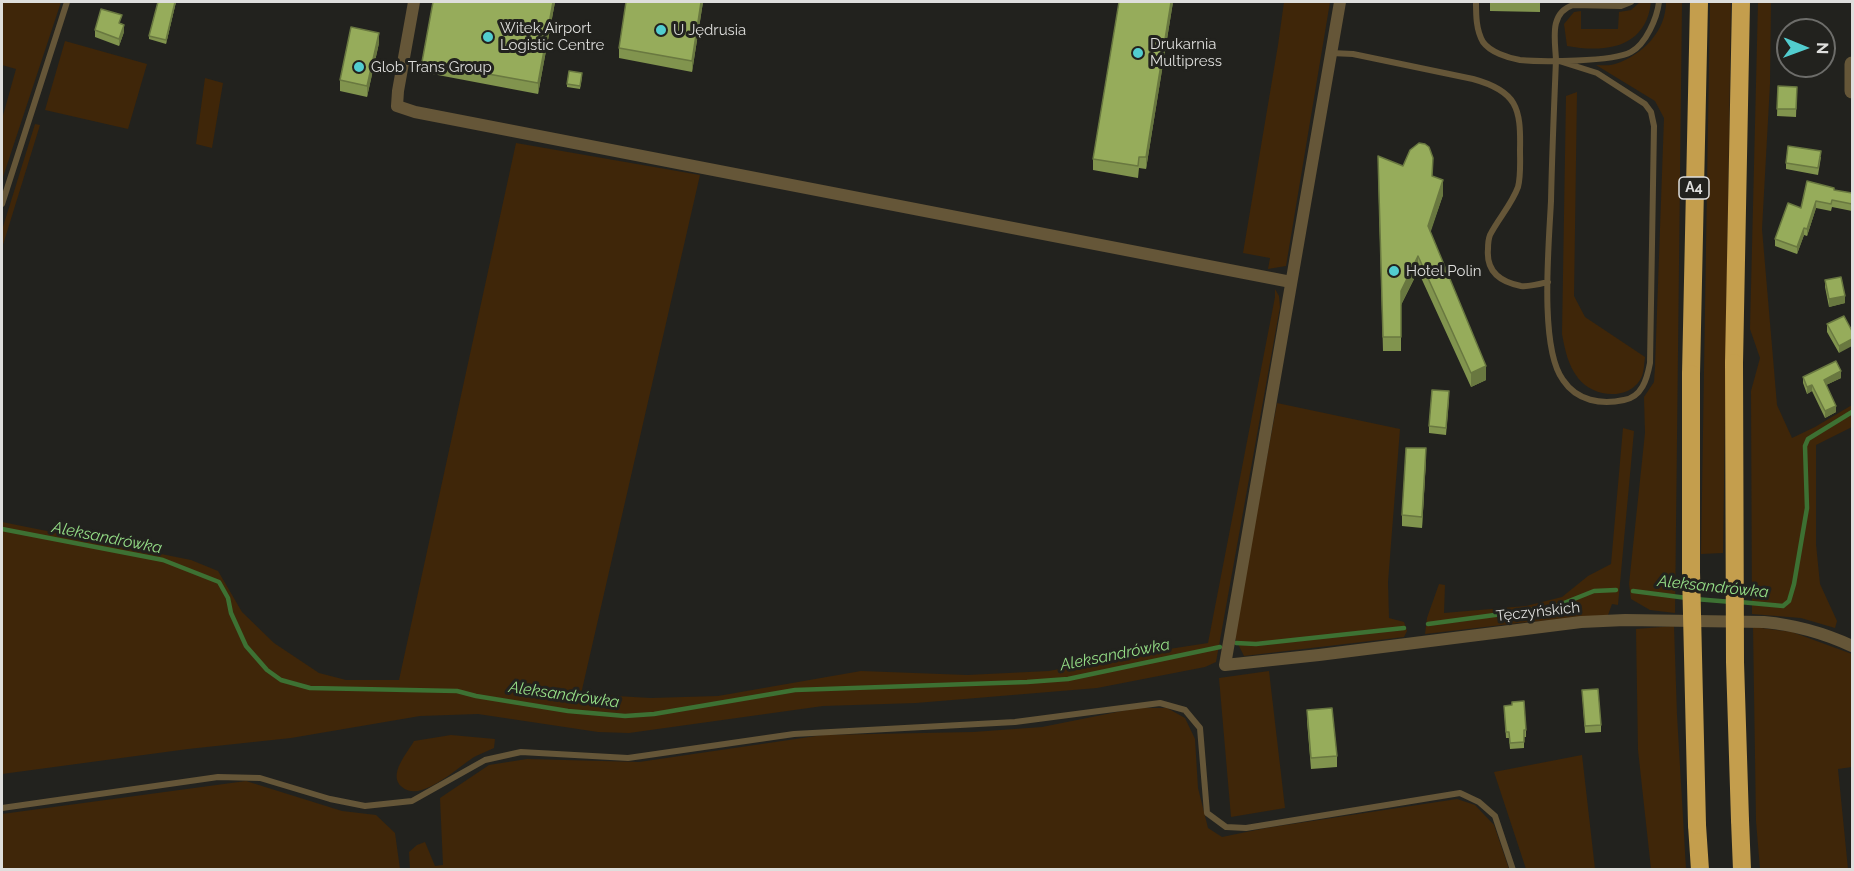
<!DOCTYPE html>
<html>
<head>
<meta charset="utf-8">
<style>
  body { margin:0 }
  #map { position:relative; width:1854px; height:871px; overflow:hidden; background:#22221e; font-family:Raleway,sans-serif }
  canvas { display:block }
  .frame { position:absolute; inset:0; border:3px solid #dededc; pointer-events:none }
  .north { position:absolute; left:1776px; top:18px; width:60px; height:60px; box-sizing:border-box; background:#22221e; border:2px solid #6d6d6a; border-radius:50%; rotate:91deg; font-size:16px; font-weight:700; line-height:24px; text-align:center; color:#dededc }
  .north::after { content:''; display:block; margin:auto; width:21px; height:27px; background:#52cdcf; clip-path:polygon(50% 0,100% 100%,50% 72%,0 100%) }
</style>
</head>
<body>
<div id="map">
<canvas width="1854" height="871"></canvas>
<div class="frame"></div>
<div class="north">N</div>
</div>
<script>
const c = document.querySelector('canvas').getContext('2d');
c.lineJoin = 'round';
function fill(path, color) {
  c.fillStyle = color;
  c.fill(path, 'evenodd');
}
function stroke(path, color, width, dash) {
  c.strokeStyle = color;
  c.lineWidth = width;
  c.lineCap = dash ? 'butt' : 'round';
  c.setLineDash(dash || []);
  c.stroke(path);
}
function label(font, color, halo, rows, align = 'center') {
  c.font = font + ' Raleway,sans-serif';
  c.lineWidth = 6;
  c.setLineDash([]);
  c.textBaseline = 'middle';
  c.strokeStyle = halo;
  c.fillStyle = color;
  for (const [text, x, y, turn = 0] of rows) {
    c.save();
    c.translate(x, y);
    c.rotate((+turn || 0) * Math.PI / 180);
    c.textAlign = isNaN(turn) ? turn : align;
    if (halo) c.strokeText(text, 0, 0);
    c.fillText(text, 0, 0);
    c.restore();
  }
}
fill(new Path2D(`
  M 2,2 L 61,2 L 2,180 L 2,119 L 16,69 L 2,65 Z
  M 1284,2 L 1330,2 L 1286,266 L 1268,269 L 1270,258 L 1243,253 L 1278,45 Z
  M 1640,2 L 1651,2 C 1646,48 1606,53 1567,46 L 1564,24 L 1574,12 L 1581,11 L 1581,29 L 1618,29 L 1619,12 L 1631,10 Z
  M 1666,2 L 1682,2 L 1675,613 L 1650,610 L 1631,599 L 1629,584 L 1645,433 L 1644,397 L 1654,382 L 1655,367 L 1664,118 L 1655,101 L 1596,65 C 1602,65 1610,66 1615,64 C 1643,55 1666,31 1666,2 Z
  M 1710,2 L 1731,2 L 1723,553 L 1701,554 Z
  M 1758,2 L 1771,2 L 1770,84 L 1762,229 L 1777,405 L 1792,438 L 1815,427 L 1852,405 L 1852,427 L 1816,445 L 1816,544 L 1820,584 L 1837,621 L 1835,628 L 1801,618 L 1752,614 L 1751,391 L 1760,358 L 1750,329 Z
  M 65,41 L 147,64 L 128,129 L 45,110 Z
  M 205,78 L 223,83 L 212,148 L 196,144 Z
  M 1577,92 L 1574,296 L 1585,317 L 1645,357 C 1644,364 1644,375 1640,380 C 1627,401 1592,397 1578,378 C 1568,365 1565,350 1562,334 L 1566,96 Z
  M 35,124 L 40,125 L 2,248 L 2,230 Z
  M 516,143 L 700,175 L 581,694 L 651,698 L 718,696 L 861,671 L 967,675 L 1049,671 L 1143,653 L 1208,643 L 1275,297 L 1275,289 L 1279,296 L 1280,307 L 1216,662 L 1205,667 L 1097,688 L 916,703 L 823,706 L 629,733 L 598,732 L 478,714 L 420,716 L 291,738 L 188,749 L 2,774 L 2,522 L 191,560 L 218,571 L 242,612 L 274,643 L 319,673 L 346,680 L 399,680 Z
  M 1277,403 L 1400,429 L 1388,582 L 1389,618 L 1404,622 L 1407,631 L 1404,637 L 1244,656 L 1234,636 Z
  M 1623,428 L 1634,431 L 1618,605 L 1612,604 L 1608,615 L 1519,623 L 1425,634 L 1427,618 L 1439,584 L 1445,585 L 1444,613 L 1526,606 L 1562,597 L 1588,576 L 1611,564 Z
  M 1674,626 L 1677,715 L 1686,869 L 1651,869 L 1638,750 L 1636,629 Z
  M 1753,627 L 1792,632 L 1852,654 L 1852,767 L 1838,769 L 1848,869 L 1760,869 L 1756,821 Z
  M 1269,671 L 1285,808 L 1231,817 L 1219,678 Z
  M 1137,708 L 1167,708 L 1185,718 L 1195,739 L 1198,788 L 1208,828 L 1222,837 L 1266,828 L 1457,799 L 1475,805 L 1494,825 L 1509,869 L 410,870 L 409,852 L 417,845 L 425,842 L 435,866 L 443,865 L 440,798 L 489,765 L 527,759 L 639,762 L 823,735 L 973,732 L 1042,727 Z
  M 451,735 L 495,739 L 494,748 C 488,751 482,753 476,756 C 459,765 422,804 402,787 C 387,775 408,752 414,741 Z
  M 1582,755 L 1595,869 L 1526,869 L 1494,772 Z
  M 246,781 L 342,811 L 376,815 L 395,833 L 400,869 L 2,869 L 2,814 Z`), '#3f2609');
stroke(new Path2D(`
  M 2,529 L 163,560 L 219,582 L 228,598 L 231,613 L 246,646 L 267,670 L 281,680 L 310,688 L 457,691 L 476,696 L 568,711 L 625,716 L 654,714 L 795,690 L 1027,682 L 1068,679 L 1220,647
  M 1633,591 L 1687,598
  M 1695,599 L 1732,602
  M 1740,602 L 1783,606 L 1789,601 L 1794,584 L 1807,508 L 1805,446 L 1808,439 L 1852,412
  M 1428,624 L 1554,607 L 1594,591 L 1616,590
  M 1236,643 L 1256,644 L 1404,628`), '#3d7133', 4.5);
stroke(new Path2D(`
  M 1476,2 C 1476,15 1476,30 1483,42 C 1490,52 1508,58 1520,60 C 1541,62 1613,62 1631,52 C 1646,44 1657,18 1659,2
  M 1331,53 L 1353,54 L 1473,79 C 1517,91 1521,108 1520,150 C 1520,161 1521,176 1518,187 C 1512,204 1498,219 1490,235 C 1488,240 1488,244 1488,249 C 1486,271 1500,282 1521,286 C 1529,287 1540,284 1548,282
  M 1556,60 L 1597,73 L 1645,104 L 1651,112 L 1654,126 L 1650,363 C 1647,379 1642,397 1624,400 C 1601,405 1577,401 1563,380 C 1539,348 1549,243 1551,201 C 1552,154 1554,107 1556,60 Z
  M 1556,60 C 1555,39 1549,13 1573,5 L 1621,6 L 1631,2
  M 2,204 L 67,2
  M 2,808 L 218,777 L 260,778 L 330,799 L 365,806 L 412,801 L 485,760 L 521,752 L 628,758 L 794,734 L 1015,722 L 1160,703 L 1185,710 L 1200,728 L 1207,813 L 1226,827 L 1246,828 L 1460,793 L 1479,802 L 1495,816 L 1513,870`), '#655638', 6);
stroke(new Path2D(`
  M 414,2 L 398,91 L 397,106 L 415,112 L 1291,282
  M 1340,2 L 1225,665 L 1319,655 L 1581,622 L 1625,620 L 1764,622 C 1796,625 1824,633 1852,646`), '#655638', 12);
stroke(new Path2D(`
  M 1852,64 L 1852,91`), '#655638', 15);
stroke(new Path2D(`
  M 1734,363 L 1741,2
  M 1691,374 L 1699,2
  M 1740,820 L 1742,870
  M 1697,825 L 1700,870`), '#c49e4d', 18);
stroke(new Path2D(`
  M 1734,363 L 1735,662 L 1740,820
  M 1691,374 L 1691,572 L 1697,825`), '#c49e4d', 18);
fill(new Path2D(`
  M 176,2 L 166,44 L 149,39 L 149,36 Z
  M 433,2 L 555,2 L 538,94 L 422,72 L 422,62 Z
  M 703,2 L 692,72 L 619,58 L 619,48 Z
  M 1173,2 L 1146,169 L 1139,168 L 1138,178 L 1093,170 L 1093,159 Z
  M 1490,2 L 1540,2 L 1540,12 L 1490,11 Z
  M 122,23 L 121,24 L 124,32 L 119,46 L 95,37 L 95,30 Z
  M 379,43 L 367,97 L 340,91 L 340,80 Z
  M 582,77 L 580,89 L 567,87 L 567,84 Z
  M 1778,86 L 1797,87 L 1796,117 L 1777,116 Z
  M 1821,157 L 1818,175 L 1786,169 L 1786,163 Z
  M 1403,166 L 1433,177 L 1443,195 L 1430,232 L 1486,380 L 1471,387 L 1418,271 L 1401,305 L 1401,351 L 1383,351 L 1378,170 Z
  M 1834,190 L 1852,193 L 1852,211 L 1832,207 L 1831,211 L 1816,208 L 1807,236 L 1804,235 L 1797,254 L 1775,246 L 1775,239 L 1801,208 Z
  M 1825,280 L 1845,303 L 1829,307 L 1825,287 Z
  M 1844,316 L 1839,353 L 1827,332 L 1827,324 Z
  M 1803,377 L 1841,378 L 1826,385 L 1836,412 L 1825,418 L 1812,391 L 1807,394 L 1803,383 Z
  M 1449,399 L 1446,435 L 1429,433 L 1429,426 Z
  M 1426,459 L 1422,528 L 1402,526 L 1402,515 Z
  M 1582,690 L 1601,725 L 1601,732 L 1585,733 Z
  M 1504,706 L 1526,730 L 1526,737 L 1524,737 L 1524,748 L 1510,749 L 1509,738 L 1506,738 Z
  M 1307,710 L 1337,756 L 1337,767 L 1311,769 L 1307,721 Z`), '#81944e');
fill(new Path2D(`
  M 175,2 L 176,2 L 166,44 L 166,40 Z
  M 553,2 L 555,2 L 538,94 L 538,83 Z
  M 701,2 L 703,2 L 692,72 L 692,61 Z
  M 1171,2 L 1173,2 L 1146,169 L 1146,157 Z
  M 124,25 L 124,32 L 119,46 L 119,39 Z
  M 379,33 L 379,43 L 367,97 L 367,86 Z
  M 1443,180 L 1443,195 L 1428,240 L 1428,226 Z
  M 1816,201 L 1816,208 L 1807,236 L 1807,229 Z
  M 1804,228 L 1804,235 L 1797,254 L 1797,247 Z
  M 1418,256 L 1418,271 L 1401,305 L 1401,291 Z
  M 1845,296 L 1845,303 L 1829,307 L 1829,299 Z
  M 1852,339 L 1852,346 L 1839,353 L 1839,346 Z
  M 1486,366 L 1486,380 L 1471,387 L 1471,373 Z
  M 1841,371 L 1841,378 L 1824,386 L 1824,380 Z
  M 1812,385 L 1812,391 L 1807,394 L 1807,387 Z
  M 1836,406 L 1836,412 L 1825,418 L 1825,411 Z
  M 1426,448 L 1426,459 L 1422,528 L 1422,517 Z`), '#697840');
const building = new Path2D(`
  M 158,2 L 175,2 L 166,40 L 149,36 Z
  M 433,2 L 553,2 L 538,83 L 422,62 Z
  M 626,2 L 701,2 L 692,61 L 619,48 Z
  M 1119,2 L 1171,2 L 1146,157 L 1139,157 L 1138,166 L 1093,159 Z
  M 101,9 L 122,15 L 119,23 L 124,25 L 119,39 L 95,30 Z
  M 351,27 L 379,33 L 367,86 L 340,80 Z
  M 569,71 L 582,73 L 580,86 L 567,84 Z
  M 1778,86 L 1797,87 L 1796,109 L 1777,109 Z
  M 1419,143 L 1425,144 L 1429,147 L 1433,158 L 1432,176 L 1443,180 L 1428,226 L 1486,366 L 1471,373 L 1418,256 L 1401,291 L 1401,337 L 1383,337 L 1378,156 L 1403,166 L 1410,150 Z
  M 1788,146 L 1821,151 L 1818,168 L 1786,163 Z
  M 1807,181 L 1834,188 L 1834,190 L 1852,193 L 1852,204 L 1832,200 L 1831,204 L 1816,201 L 1807,229 L 1804,228 L 1797,247 L 1775,239 L 1788,203 L 1801,208 Z
  M 1841,277 L 1845,296 L 1829,299 L 1825,280 Z
  M 1844,316 L 1852,331 L 1852,339 L 1839,346 L 1827,324 Z
  M 1836,361 L 1841,371 L 1824,380 L 1836,406 L 1825,411 L 1812,385 L 1807,387 L 1803,377 Z
  M 1432,390 L 1449,391 L 1446,428 L 1429,426 Z
  M 1406,448 L 1426,448 L 1422,517 L 1402,515 Z
  M 1598,689 L 1601,725 L 1585,726 L 1582,690 Z
  M 1524,701 L 1526,730 L 1524,730 L 1524,742 L 1510,743 L 1509,732 L 1506,732 L 1504,706 L 1512,705 L 1512,702 Z
  M 1332,708 L 1337,756 L 1311,758 L 1307,710 Z`);
fill(building, '#96ac5b');
stroke(building, '#697840', 1.5);
for (const [x, y, r, color] of [
  [661,30,6,"#52cdcf"],
  [488,37,6,"#52cdcf"],
  [1138,53,6,"#52cdcf"],
  [359,67,6,"#52cdcf"],
  [1394,271,6,"#52cdcf"]
]) {
  const dot = new Path2D();
  dot.arc(x, y, r, 0, 2 * Math.PI);
  c.fillStyle = color;
  c.fill(dot);
  stroke(dot, '#22221e', 2);
}
for (const [x, y, w] of [
  [1694,188,30]
]) {
  const box = new Path2D();
  box.roundRect(x - w / 2, y - 11, w, 22, 4.5);
  c.fillStyle = '#22221e';
  c.fill(box);
  stroke(box, '#dededc', 1.5);
}
label('bold 14px', '#dededc', null, [
  ["A4",1694,188]
]);
label('15px', '#dededc', '#22221e', [
  ["Witek Airport",500,28],
  ["Logistic Centre",500,45],
  ["U Jędrusia",673,30],
  ["Drukarnia",1150,44],
  ["Multipress",1150,61],
  ["Glob Trans Group",371,67],
  ["Hotel Polin",1406,271]
], 'left');
label('15px', '#dededc', '#22221e', [
  ["Tęczyńskich",1538,612,-6]
]);
label('italic 16px', '#94dd86', '#22221e', [
  ["Aleksandrówka",107,538,11],
  ["Aleksandrówka",1713,587,6],
  ["Aleksandrówka",1115,655,-11],
  ["Aleksandrówka",564,695,8]
]);
</script>
</body>
</html>
